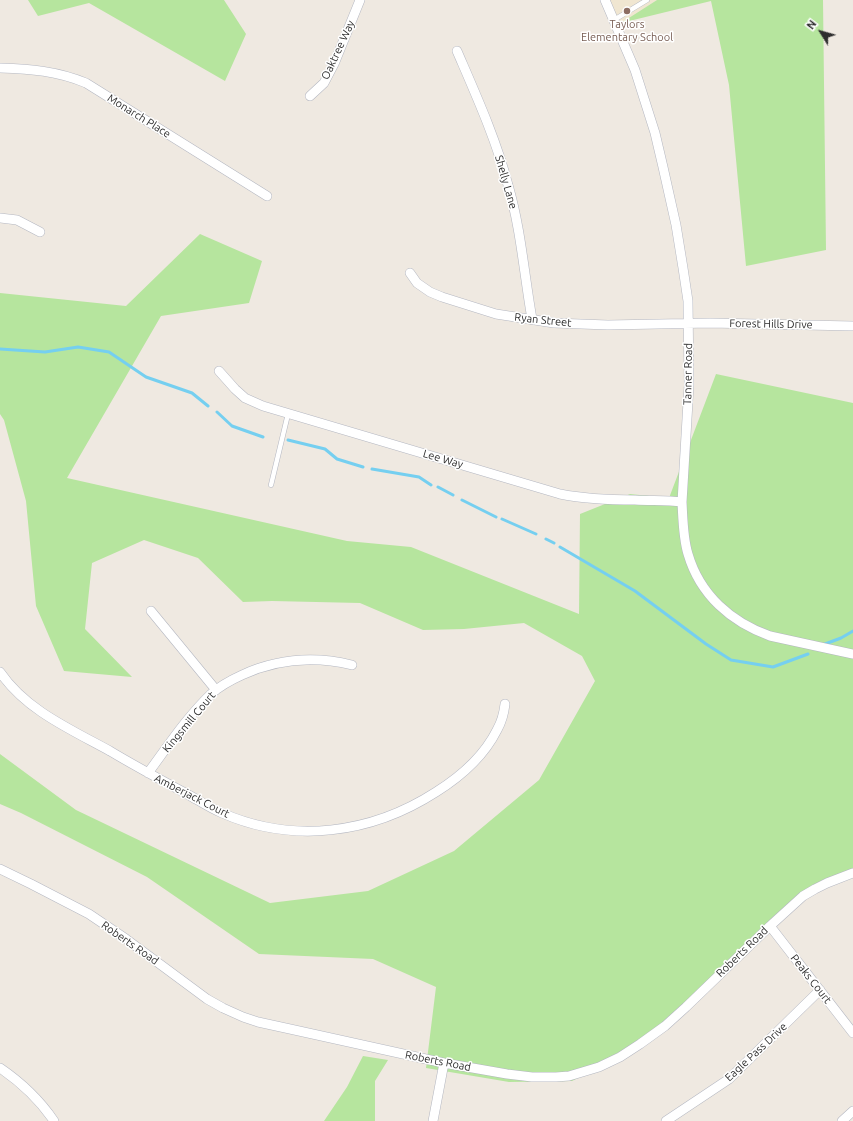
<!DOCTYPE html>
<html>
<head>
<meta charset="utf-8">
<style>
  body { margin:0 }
  #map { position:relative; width:853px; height:1121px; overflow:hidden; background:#efe9e1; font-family:Ubuntu,sans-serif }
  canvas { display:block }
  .north { position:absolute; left:801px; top:12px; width:40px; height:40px; -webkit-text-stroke:3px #fff; paint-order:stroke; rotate:307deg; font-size:11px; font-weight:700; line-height:16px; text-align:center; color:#2e2e2e }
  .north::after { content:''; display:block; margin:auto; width:14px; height:18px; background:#2e2e2e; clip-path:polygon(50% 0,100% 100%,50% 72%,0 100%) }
</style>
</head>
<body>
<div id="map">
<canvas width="853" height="1121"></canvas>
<div class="north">N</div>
</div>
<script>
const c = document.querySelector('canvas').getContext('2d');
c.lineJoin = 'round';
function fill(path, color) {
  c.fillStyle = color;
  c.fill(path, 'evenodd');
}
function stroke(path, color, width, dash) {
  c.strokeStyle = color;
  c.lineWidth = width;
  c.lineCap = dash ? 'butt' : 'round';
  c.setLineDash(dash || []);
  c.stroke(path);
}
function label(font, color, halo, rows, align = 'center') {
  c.font = font + ' Ubuntu,sans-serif';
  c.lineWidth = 3;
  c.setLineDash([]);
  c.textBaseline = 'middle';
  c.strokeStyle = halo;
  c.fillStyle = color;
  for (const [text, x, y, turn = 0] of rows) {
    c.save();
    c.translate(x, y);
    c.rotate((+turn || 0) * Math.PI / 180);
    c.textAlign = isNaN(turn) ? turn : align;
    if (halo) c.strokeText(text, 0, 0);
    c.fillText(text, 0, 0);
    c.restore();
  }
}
fill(new Path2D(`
  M 608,0 L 657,0 L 621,23 Z`), '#f0e6d1');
fill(new Path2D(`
  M 28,0 L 224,0 L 246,34 L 225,81 L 89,3 L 38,16 Z
  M 657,0 L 823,0 L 826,250 L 746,266 L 729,85 L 711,1 L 621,23 Z
  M 200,234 L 262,261 L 249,303 L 161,316 L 67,478 L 347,541 L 411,547 L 579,614 L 580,514 L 630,494 L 669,498 L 716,374 L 853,403 L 853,869 L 828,880 L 638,1047 L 572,1081 L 509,1082 L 426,1068 L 436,987 L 373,959 L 259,954 L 147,877 L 21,813 L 0,804 L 0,754 L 76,810 L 270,903 L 368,891 L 454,851 L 539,780 L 595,681 L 582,656 L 524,623 L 464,629 L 423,630 L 360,603 L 272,601 L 243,602 L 198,558 L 144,540 L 92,563 L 85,629 L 132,677 L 64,671 L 36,606 L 26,501 L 4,420 L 0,414 L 0,293 L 126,306 Z
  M 363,1056 L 388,1060 L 375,1081 L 375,1121 L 324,1121 L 347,1087 Z`), '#b6e59e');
stroke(new Path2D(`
  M 0,349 L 45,352 L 78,347 L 109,352 L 146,377 L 192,393 L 208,406
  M 217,412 L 232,426 L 263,437
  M 288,440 L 325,449 L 337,459 L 363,467
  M 372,469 L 419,477 L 431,485
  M 438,487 L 453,495
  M 462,500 L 496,517
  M 502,519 L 536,534
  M 546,539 L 554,543
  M 560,547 L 635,591 L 706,644 L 731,660 L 773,667 L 808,654
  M 825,644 L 841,638 L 853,631`), '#75cff0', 3);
const service = new Path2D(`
  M 614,20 L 647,0
  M 271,485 L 288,414`);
const minor = new Path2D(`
  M 605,0 L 635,70 L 655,133 L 663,167 L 676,225 L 683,268 L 688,301 L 689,385 L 682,502 C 683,520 683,538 688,554 C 700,595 731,622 770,636 L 853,654
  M 457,51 C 476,95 496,139 508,185 C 521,229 524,274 532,319
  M 0,68 C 31,69 57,71 86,83 L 267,196
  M 310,96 L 324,83 L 334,64 L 360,0
  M 0,218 L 17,220 L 40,232
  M 410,273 L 417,283 L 430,292 L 442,297 L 496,314 L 554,323 L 608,325 L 710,323 L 853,326
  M 219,371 L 235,389 L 245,398 L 263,406 L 560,494 C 585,499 610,500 635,500 C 651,501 666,500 682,502
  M 151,611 L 216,690
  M 0,672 C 26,710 70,729 110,751 C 135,766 161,780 187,794 C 198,800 210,808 222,813 C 293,844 371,834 436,792 C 460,777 484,756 497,730 C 501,723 504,713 505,704
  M 148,773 C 168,746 187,717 211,694 C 220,686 231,680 242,675 C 277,659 315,656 352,665
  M 0,869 L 31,884 L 89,914 L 126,939 L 207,999 L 223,1008 L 243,1017 L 258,1022 L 290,1029 L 444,1063 L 507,1074 L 532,1077 L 556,1077 L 569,1076 L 599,1067 L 620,1057 L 640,1044 L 665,1026 L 686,1007 L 770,926 L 803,896 L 815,889 L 827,883 L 853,873
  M 770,926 L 853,1033
  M 0,1068 C 22,1083 39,1099 54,1121
  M 433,1121 L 444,1063
  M 666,1121 L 729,1079 L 820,990
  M 842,1121 L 853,1111`);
stroke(service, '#b4b7c1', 5.5);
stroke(minor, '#b4b7c1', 10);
stroke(service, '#fff', 4.5);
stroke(minor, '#fff', 9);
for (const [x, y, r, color] of [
  [627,11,4,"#8d6e63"]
]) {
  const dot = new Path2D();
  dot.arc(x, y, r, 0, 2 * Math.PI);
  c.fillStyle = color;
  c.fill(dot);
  stroke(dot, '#fff', 1.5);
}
label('11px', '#785e54', '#fff', [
  ["Taylors",627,24],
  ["Elementary School",627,37]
]);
label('11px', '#2e2e2e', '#fff', [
  ["Oaktree Way",338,50,-65],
  ["Monarch Place",139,116,32],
  ["Shelly Lane",506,182,74],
  ["Ryan Street",543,320,6],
  ["Forest Hills Drive",771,324,1],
  ["Tanner Road",688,374,-89],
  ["Lee Way",443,459,16],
  ["Kingsmill Court",189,722,-50],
  ["Amberjack Court",192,796,27],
  ["Roberts Road",130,943,35],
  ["Roberts Road",742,952,-44],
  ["Peaks Court",811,979,52],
  ["Eagle Pass Drive",756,1052,-43],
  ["Roberts Road",438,1061,11]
]);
</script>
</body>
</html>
